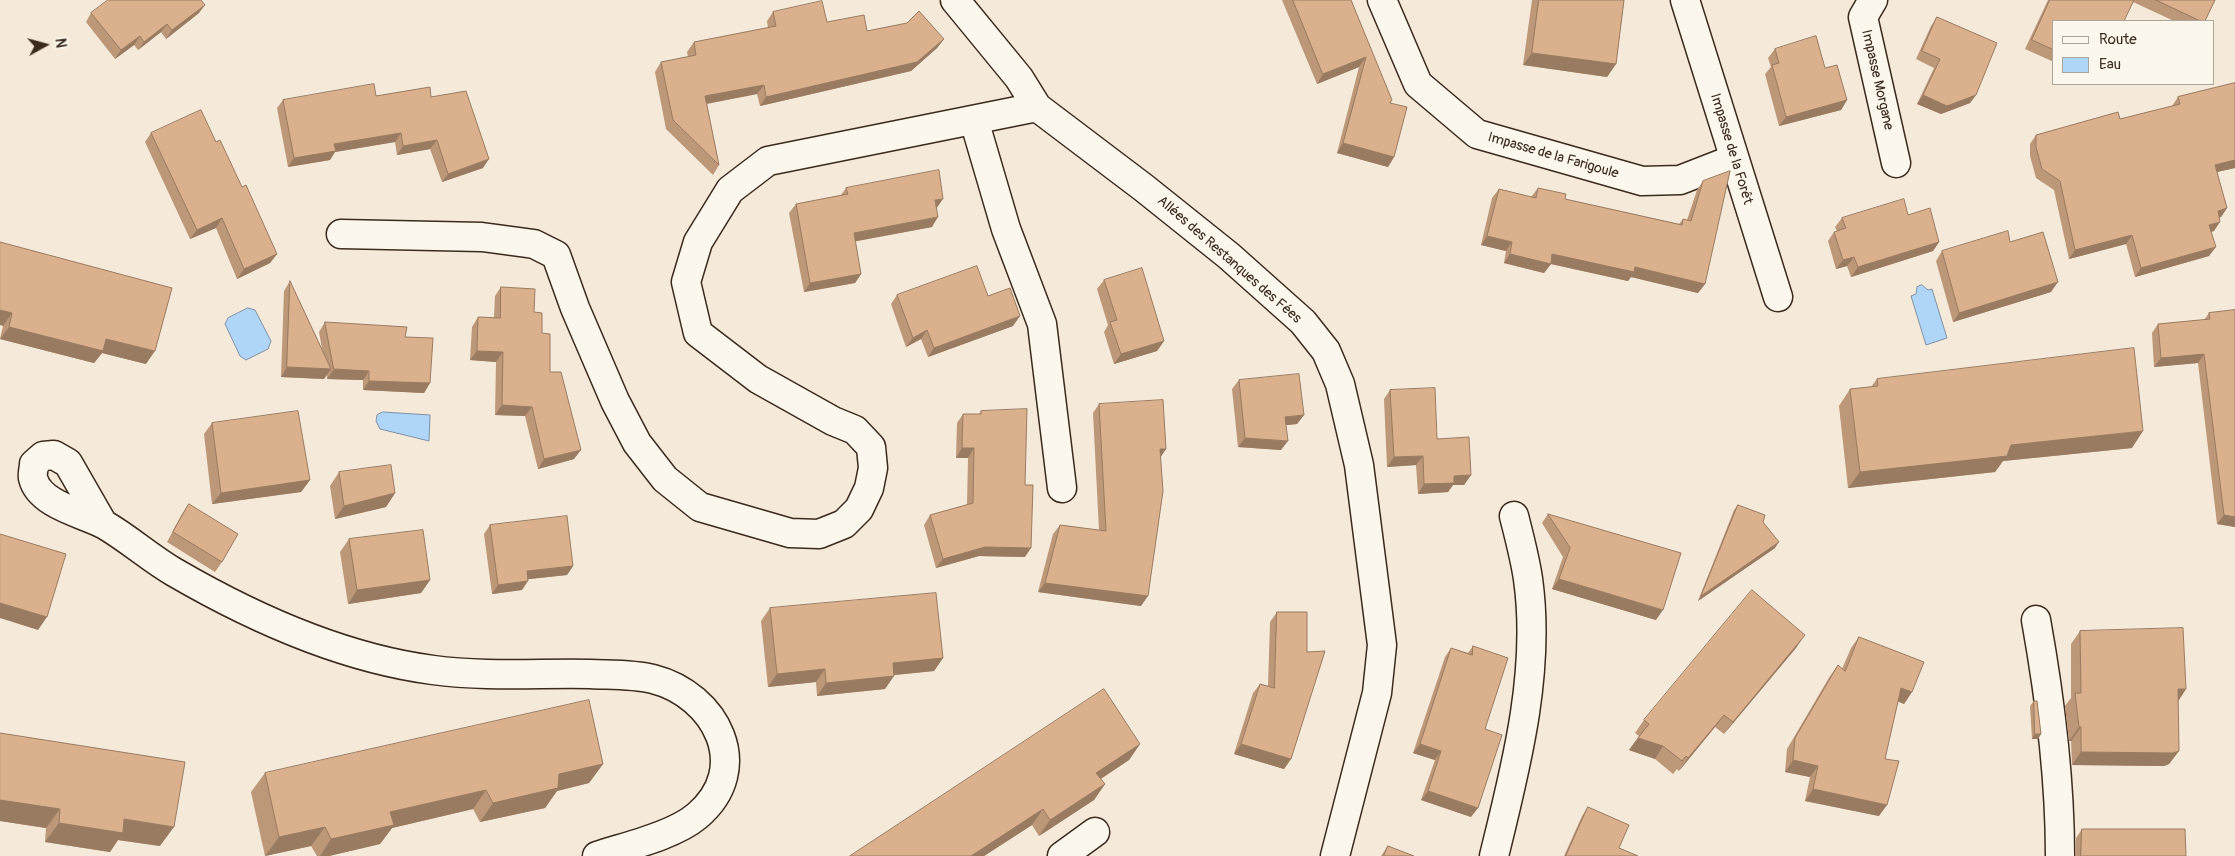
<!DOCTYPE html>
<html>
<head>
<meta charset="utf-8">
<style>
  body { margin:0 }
  #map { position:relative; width:2235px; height:856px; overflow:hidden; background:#f5e9d9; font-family:Pangolin,sans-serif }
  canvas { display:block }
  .legend { position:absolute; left:2052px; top:20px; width:162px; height:65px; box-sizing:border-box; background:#fbf7ec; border:1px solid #aea59a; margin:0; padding:6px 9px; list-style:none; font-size:15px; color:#3b2a1e }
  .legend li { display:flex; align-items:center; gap:10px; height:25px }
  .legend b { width:25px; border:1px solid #aea59a }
  .north { position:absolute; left:20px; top:20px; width:50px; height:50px; -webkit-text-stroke:4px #fbf7ec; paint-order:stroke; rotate:83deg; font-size:14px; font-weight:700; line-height:20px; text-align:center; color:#3b2a1e }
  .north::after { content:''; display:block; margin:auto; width:18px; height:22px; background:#3b2a1e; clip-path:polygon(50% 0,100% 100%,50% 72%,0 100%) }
</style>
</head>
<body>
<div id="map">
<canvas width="2235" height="856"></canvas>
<ul class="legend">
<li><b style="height:6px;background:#fbf7ec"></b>Route</li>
<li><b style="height:14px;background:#afd6f9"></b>Eau</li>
</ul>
<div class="north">N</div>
</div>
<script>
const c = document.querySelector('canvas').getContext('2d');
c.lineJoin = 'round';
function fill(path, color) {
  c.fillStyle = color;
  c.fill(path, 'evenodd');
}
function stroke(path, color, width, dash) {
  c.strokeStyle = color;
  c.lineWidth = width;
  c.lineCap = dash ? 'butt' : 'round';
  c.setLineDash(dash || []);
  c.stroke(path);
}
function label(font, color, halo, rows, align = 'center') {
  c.font = font + ' Pangolin,sans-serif';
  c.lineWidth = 4.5;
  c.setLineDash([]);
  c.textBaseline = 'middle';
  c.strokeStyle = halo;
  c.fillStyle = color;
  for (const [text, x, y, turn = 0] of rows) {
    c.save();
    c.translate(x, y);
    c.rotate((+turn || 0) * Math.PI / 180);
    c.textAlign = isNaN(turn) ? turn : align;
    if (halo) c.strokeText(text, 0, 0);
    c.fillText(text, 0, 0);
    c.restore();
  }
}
const water = new Path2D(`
  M 1922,285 L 1928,290 L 1932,289 L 1947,338 L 1926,345 L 1911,296 L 1916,294 L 1917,287 Z
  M 248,308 L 255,310 L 271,341 L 268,349 L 246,360 L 240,356 L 225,324 L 228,318 Z
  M 383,412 L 430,415 L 429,441 L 380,429 L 376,421 L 377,415 Z`);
fill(water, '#afd6f9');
stroke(water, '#8191a1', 1);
const minor = new Path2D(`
  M 955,0 L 1019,78 L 1037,107 L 1144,188 L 1229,256 L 1303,322 L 1326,351 L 1340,384 L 1359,465 L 1382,645 L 1377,693 L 1335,856
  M 1382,0 L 1418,84 L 1477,134 L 1642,181 L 1680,180 L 1734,159
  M 1685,0 L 1778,297
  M 1873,0 L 1863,17 L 1896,163
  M 974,120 L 1006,229 L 1042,324 L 1062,488
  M 341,234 L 482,237 L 534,244 L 556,255 L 575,308 L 615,401 L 637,443 L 665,479 L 700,507 L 790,533 L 819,534 L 844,524 L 859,509 L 869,488 L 873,468 L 871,447 L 855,430 L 833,421 L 758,379 L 698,333 L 686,282 L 698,242 L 730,190 L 768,161 L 1037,107
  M 103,524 L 68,463 L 54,455 L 43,456 L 34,464 C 34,468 32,474 33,478 C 39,505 85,514 105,525 C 129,539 150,558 174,572 C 253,618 342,658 433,670 C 485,677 538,673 590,674 C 611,675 633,674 653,679 C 716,695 754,768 697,816 C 673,836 627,846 597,856
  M 2036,620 C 2050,698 2060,776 2060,856
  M 1062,856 L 1095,832
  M 1494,856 C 1516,767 1541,671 1528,579 C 1525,558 1519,536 1514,516`);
stroke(minor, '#3b2a1e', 31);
stroke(minor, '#fbf7ec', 28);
fill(new Path2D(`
  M 1282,0 L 1351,0 L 1390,103 L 1394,157 L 1388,167 L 1337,153 L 1359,67 L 1317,84 Z
  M 1532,0 L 1624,0 L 1616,64 L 1607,77 L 1523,65 Z
  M 2048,0 L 2215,0 L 2205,21 L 2174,21 L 2133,2 L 2054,21 L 2054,62 L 2025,49 Z
  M 773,12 L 867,31 L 944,39 L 937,48 L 911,71 L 760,106 L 757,94 L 707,104 L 719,165 L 713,175 L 666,129 L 655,72 L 661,62 L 688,57 L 687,52 L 694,42 L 768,28 L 767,21 Z
  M 91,13 L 199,13 L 166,39 L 161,32 L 138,50 L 134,45 L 115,59 L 86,22 Z
  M 1937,17 L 1976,95 L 1970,103 L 1941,114 L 1917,104 L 1934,68 L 1916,59 L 1931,26 Z
  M 1775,49 L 1825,68 L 1847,100 L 1841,110 L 1779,126 L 1765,74 L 1771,67 L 1768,58 Z
  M 2235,83 L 2235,168 L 2217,172 L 2227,208 L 2221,217 L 2219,218 L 2214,231 L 2211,232 L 2209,256 L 2135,277 L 2126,244 L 2069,259 L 2054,190 L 2036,178 L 2030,156 L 2030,144 L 2036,135 L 2120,119 L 2172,106 L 2178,97 Z
  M 376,96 L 431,97 L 483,168 L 442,182 L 430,149 L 397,155 L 395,142 L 335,152 L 330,160 L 288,167 L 277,108 L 283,100 Z
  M 151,133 L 216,142 L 277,254 L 270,263 L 237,279 L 216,228 L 190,239 L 145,142 Z
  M 1703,181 L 1705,284 L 1698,293 L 1631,277 L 1628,281 L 1551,264 L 1544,273 L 1504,263 L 1506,251 L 1481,245 L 1492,198 L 1499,189 L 1531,197 L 1538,188 L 1565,199 L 1679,224 L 1683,219 L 1687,220 L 1697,190 Z
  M 846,188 L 936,208 L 932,227 L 855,241 L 861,274 L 855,283 L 804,292 L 789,213 L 796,204 L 841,195 Z
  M 1908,215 L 1939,242 L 1933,251 L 1851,277 L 1847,266 L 1836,269 L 1828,241 L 1834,232 L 1837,231 L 1835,227 L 1842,218 Z
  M 0,242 L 146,364 L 102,353 L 94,363 L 0,339 L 3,326 Z
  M 1942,251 L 2051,292 L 1953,322 L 1936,261 Z
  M 1104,280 L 1164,341 L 1157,351 L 1114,364 L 1104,332 L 1108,325 L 1097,289 Z
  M 290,281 L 322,349 L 319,332 L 325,322 L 405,337 L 430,383 L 424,393 L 363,390 L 363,380 L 327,379 L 327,375 L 324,379 L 281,377 L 284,291 Z
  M 501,287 L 534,312 L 542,333 L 550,372 L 574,459 L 538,469 L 525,416 L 495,415 L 496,362 L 470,360 L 472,327 L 478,317 L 494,318 L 495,296 Z
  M 897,295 L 988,296 L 1013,326 L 928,357 L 921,339 L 906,347 L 891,304 Z
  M 2235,310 L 2235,527 L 2217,524 L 2198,363 L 2154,367 L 2152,333 L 2158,324 L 2204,320 L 2209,313 Z
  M 1877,379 L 2132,448 L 2003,461 L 1995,472 L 1848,488 L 1839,406 L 1850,389 L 1871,387 Z
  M 1239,380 L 1304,415 L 1297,424 L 1286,425 L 1281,450 L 1238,447 L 1232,389 Z
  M 1390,390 L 1437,439 L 1471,475 L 1464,485 L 1453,485 L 1448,492 L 1418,494 L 1416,465 L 1387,467 L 1384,399 Z
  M 1099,404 L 1166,449 L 1161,456 L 1141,606 L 1038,592 L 1053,534 L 1060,525 L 1099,530 L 1093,413 Z
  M 981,411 L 1025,485 L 1025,557 L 979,556 L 936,568 L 924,525 L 930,515 L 967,505 L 968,458 L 956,458 L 957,423 L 963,414 L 979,414 Z
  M 212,423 L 310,480 L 301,492 L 212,504 L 204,434 Z
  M 339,472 L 395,493 L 386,507 L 335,519 L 330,486 Z
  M 189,504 L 222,562 L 215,572 L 167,542 L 182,514 Z
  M 1738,505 L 1763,522 L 1775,548 L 1698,601 L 1734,510 Z
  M 1548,514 L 1656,620 L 1552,589 L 1563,557 L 1542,523 Z
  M 490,525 L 573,566 L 567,575 L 528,579 L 522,590 L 492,594 L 484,534 Z
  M 349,539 L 430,580 L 421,593 L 348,604 L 340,552 Z
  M 770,608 L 943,658 L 934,671 L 894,675 L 885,689 L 817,696 L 816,682 L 768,687 L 761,621 Z
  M 1277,612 L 1291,759 L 1284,769 L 1234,754 L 1253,693 L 1260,684 L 1268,686 L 1270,622 Z
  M 2080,631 L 2186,689 L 2178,701 L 2179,751 L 2169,764 L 2164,766 L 2072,765 L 2071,741 L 2069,741 L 2065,706 L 2071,698 L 2071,644 Z
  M 1859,637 L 1912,692 L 1904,704 L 1898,701 L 1885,759 L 1879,816 L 1805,801 L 1810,777 L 1785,772 L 1787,749 L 1830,676 L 1838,665 L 1842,669 L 1851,648 Z
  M 1473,646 L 1485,729 L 1471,817 L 1421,800 L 1435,760 L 1413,753 L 1445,657 L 1451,648 L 1468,653 Z
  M 1796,648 L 1724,734 L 1715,727 L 1679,771 L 1677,769 L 1673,774 L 1655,759 L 1629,750 L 1639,736 L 1635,733 L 1644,720 Z
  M 2034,701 L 2041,734 L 2038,739 L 2032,739 L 2030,706 Z
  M 0,733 L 160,846 L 118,840 L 110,852 L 45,842 L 46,828 L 0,821 Z
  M 1140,744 L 1129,760 L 1101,779 L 1105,784 L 1094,800 L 1039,836 L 1032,825 L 984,856 L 850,856 Z
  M 603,764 L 589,783 L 557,791 L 545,808 L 480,822 L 473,809 L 392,828 L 380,844 L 329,856 L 317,856 L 311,846 L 265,856 L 251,792 L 265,773 Z
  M 1588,807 L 1619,848 L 1638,856 L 1564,856 L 1582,816 Z
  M 2082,829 L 2186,856 L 2075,856 L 2076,838 Z
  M 1388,846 L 1414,856 L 1381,856 Z`), '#bc9778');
fill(new Path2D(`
  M 205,5 L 199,13 L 166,39 L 172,30 Z
  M 167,24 L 161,32 L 138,50 L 144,42 Z
  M 140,36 L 134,45 L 115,59 L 121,50 Z
  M 944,39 L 937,48 L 911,71 L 760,106 L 766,97 Z
  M 1532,53 L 1616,64 L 1607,77 L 1523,65 Z
  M 1366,57 L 1359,67 L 1317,84 L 1323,74 Z
  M 764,85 L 757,94 L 699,105 L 705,96 Z
  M 1923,95 L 1976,95 L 1970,103 L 1941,114 L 1917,104 Z
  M 1847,100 L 1841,110 L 1779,126 L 1786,117 Z
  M 401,133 L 395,142 L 335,152 L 330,160 L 288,167 L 294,158 L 334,144 Z
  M 437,140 L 430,149 L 397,155 L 403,146 Z
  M 1343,143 L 1394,157 L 1388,167 L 1337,153 Z
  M 489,159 L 483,168 L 442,182 L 448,174 Z
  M 2235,160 L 2235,168 L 2208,174 L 2215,165 Z
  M 943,199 L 936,209 L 935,200 Z
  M 2227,208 L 2221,217 L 2211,220 L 2218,211 Z
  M 938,217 L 932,227 L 847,243 L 854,233 Z
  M 222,218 L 216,228 L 190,239 L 197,230 Z
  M 2220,222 L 2214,231 L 2203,234 L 2209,225 Z
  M 2132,235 L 2126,244 L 2069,259 L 2075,250 Z
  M 1487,236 L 1512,242 L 1506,251 L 1481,245 Z
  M 1939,242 L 1933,251 L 1851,277 L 1858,267 Z
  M 2216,247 L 2209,256 L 2135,277 L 2141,268 Z
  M 277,254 L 270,263 L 237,279 L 244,269 Z
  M 1510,254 L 1552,254 L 1635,267 L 1705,284 L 1698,293 L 1631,277 L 1628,281 L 1551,264 L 1544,273 L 1504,263 Z
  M 1854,257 L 1847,266 L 1836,269 L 1843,260 Z
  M 861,274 L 855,283 L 804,292 L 810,283 Z
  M 2058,282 L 2051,292 L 1953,322 L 1959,313 Z
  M 0,310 L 12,313 L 3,326 L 0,325 Z
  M 1020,316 L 1013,326 L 928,357 L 934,348 Z
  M 9,327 L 106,339 L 155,351 L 146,364 L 102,353 L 94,363 L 0,339 Z
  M 927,330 L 921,339 L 906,347 L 913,338 Z
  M 1164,341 L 1157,351 L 1114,364 L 1121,354 Z
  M 477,351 L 503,352 L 496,362 L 470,360 Z
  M 2204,354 L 2198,363 L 2154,367 L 2161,358 Z
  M 287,367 L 331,369 L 324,379 L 281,377 Z
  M 334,369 L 369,371 L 363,380 L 327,379 Z
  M 369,381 L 430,383 L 424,393 L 363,390 Z
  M 502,405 L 532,407 L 525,416 L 495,415 Z
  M 1304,415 L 1297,424 L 1278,426 L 1285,417 Z
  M 2143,431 L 2132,448 L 2003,461 L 1995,472 L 1848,488 L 1860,472 L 2011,445 Z
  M 1245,438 L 1288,441 L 1281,450 L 1238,447 Z
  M 962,448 L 974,448 L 968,458 L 956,458 Z
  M 1160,449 L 1166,449 L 1160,458 Z
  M 581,450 L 574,459 L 538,469 L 544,459 Z
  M 1423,456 L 1416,465 L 1387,467 L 1394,457 Z
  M 1471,475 L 1464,485 L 1453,485 L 1448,492 L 1418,494 L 1424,484 L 1454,476 Z
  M 310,480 L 301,492 L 212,504 L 221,493 Z
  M 395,493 L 386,507 L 335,519 L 344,506 Z
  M 2224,515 L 2235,517 L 2235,527 L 2217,524 Z
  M 1779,542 L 1775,548 L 1698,601 L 1701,596 Z
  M 985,547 L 1031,548 L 1025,557 L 979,556 L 936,568 L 943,559 Z
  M 573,566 L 567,575 L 521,580 L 527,571 Z
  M 1559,579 L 1663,610 L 1656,620 L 1552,589 Z
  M 430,580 L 421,593 L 348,604 L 357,590 Z
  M 528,581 L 522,590 L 492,594 L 498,585 Z
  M 1045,583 L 1148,596 L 1141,606 L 1038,592 Z
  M 0,603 L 47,617 L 38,630 L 0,618 Z
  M 1805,635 L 1796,648 L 1724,734 L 1733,722 Z
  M 943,658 L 934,671 L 884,676 L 893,663 Z
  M 825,669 L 816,682 L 768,687 L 777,674 Z
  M 894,676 L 885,689 L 817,696 L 826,683 Z
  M 1901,688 L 1912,692 L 1904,704 L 1892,699 Z
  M 2178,689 L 2186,689 L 2177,703 Z
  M 1724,715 L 1715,727 L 1679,771 L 1688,758 Z
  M 2079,727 L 2081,727 L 2071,741 L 2069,741 Z
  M 2035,734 L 2041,734 L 2038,739 L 2032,739 Z
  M 1638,738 L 1663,746 L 1655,759 L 1629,750 Z
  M 1140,744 L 1129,760 L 1085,789 L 1096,773 Z
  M 1241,744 L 1291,759 L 1284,769 L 1234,754 Z
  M 1420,744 L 1441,751 L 1435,760 L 1413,753 Z
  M 2179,751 L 2169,764 L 2164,766 L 2072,765 L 2081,752 Z
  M 1793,760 L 1818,766 L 1810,777 L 1785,772 Z
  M 603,764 L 589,783 L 557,791 L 545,808 L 480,822 L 493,803 L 559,774 Z
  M 1105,784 L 1094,800 L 1039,836 L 1050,820 Z
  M 1813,789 L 1887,805 L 1879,816 L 1805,801 Z
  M 486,790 L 473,809 L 392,828 L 380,844 L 329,856 L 320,856 L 331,839 L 390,812 Z
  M 1428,791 L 1478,808 L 1471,817 L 1421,800 Z
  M 0,800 L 60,809 L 46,828 L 0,821 Z
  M 1043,809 L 1032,825 L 984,856 L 971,856 Z
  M 124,819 L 174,827 L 160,846 L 118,840 L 110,852 L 45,842 L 59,823 Z
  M 325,827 L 311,846 L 265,856 L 279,837 Z`), '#997b62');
const building = new Path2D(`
  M 108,0 L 201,0 L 205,5 L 172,30 L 167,24 L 144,42 L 140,36 L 121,50 L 91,13 Z
  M 1293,0 L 1351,0 L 1392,100 L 1390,103 L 1407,107 L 1394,157 L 1343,143 L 1366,57 L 1323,74 Z
  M 1539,0 L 1624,0 L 1616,64 L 1532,53 Z
  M 2050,0 L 2134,0 L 2124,21 L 2054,21 L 2054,50 L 2032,40 Z
  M 2156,0 L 2215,0 L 2205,21 L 2201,21 Z
  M 822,1 L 827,22 L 864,15 L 867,31 L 907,23 L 919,11 L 944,39 L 917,62 L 766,97 L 764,85 L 705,96 L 719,165 L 673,120 L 661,62 L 696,55 L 694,42 L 776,26 L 773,12 Z
  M 1937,17 L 1997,43 L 1976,95 L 1947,106 L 1923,95 L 1940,59 L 1922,51 Z
  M 1816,36 L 1825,68 L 1837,65 L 1847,100 L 1786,117 L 1772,65 L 1779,63 L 1775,49 Z
  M 2235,83 L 2235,160 L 2215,165 L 2227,208 L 2218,211 L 2220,222 L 2209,225 L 2216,247 L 2141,268 L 2132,235 L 2075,250 L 2060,181 L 2042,169 L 2036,147 L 2036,135 L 2118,112 L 2120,119 L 2180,104 L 2178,97 Z
  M 374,84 L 376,96 L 430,87 L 431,97 L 466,91 L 489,159 L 448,174 L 437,140 L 403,146 L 401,133 L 334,144 L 336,151 L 294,158 L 283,100 Z
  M 201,110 L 216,142 L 220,140 L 242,187 L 246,185 L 277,254 L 244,269 L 222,218 L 197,230 L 151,133 Z
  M 939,170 L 943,199 L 935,200 L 938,217 L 854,233 L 861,274 L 810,283 L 796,204 L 848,194 L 846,188 Z
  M 1730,171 L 1705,284 L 1635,267 L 1634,272 L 1552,254 L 1551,264 L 1510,254 L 1512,242 L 1487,236 L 1499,189 L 1536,198 L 1538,188 L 1566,194 L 1565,199 L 1682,225 L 1683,219 L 1691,221 L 1703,181 Z
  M 1904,199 L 1908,215 L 1930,208 L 1939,242 L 1858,267 L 1854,257 L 1843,260 L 1834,232 L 1846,228 L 1842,218 Z
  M 2008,231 L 2010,242 L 2043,232 L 2058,282 L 1959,313 L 1942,251 Z
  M 0,242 L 172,288 L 155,351 L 106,339 L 103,351 L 9,327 L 12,313 L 0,310 Z
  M 977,266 L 988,296 L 1010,288 L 1020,316 L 934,348 L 927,330 L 913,338 L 897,295 Z
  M 1142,268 L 1164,341 L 1121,354 L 1110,322 L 1117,320 L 1104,280 Z
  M 290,281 L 331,369 L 287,367 Z
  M 501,287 L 535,289 L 534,312 L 542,313 L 542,333 L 550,334 L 550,372 L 561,372 L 581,450 L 544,459 L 532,407 L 502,405 L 503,352 L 477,351 L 478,317 L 500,318 Z
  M 2235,310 L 2235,517 L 2224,515 L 2204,354 L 2161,358 L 2158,324 L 2210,319 L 2209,313 Z
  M 325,322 L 407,327 L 405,337 L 433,338 L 430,383 L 369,381 L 369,371 L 334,369 Z
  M 2134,348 L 2143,431 L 2011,445 L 2007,456 L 1860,472 L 1850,389 L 1878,386 L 1877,379 Z
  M 1299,374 L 1304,415 L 1285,417 L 1288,441 L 1245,438 L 1239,380 Z
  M 1435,388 L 1437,439 L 1469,437 L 1471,475 L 1454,476 L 1454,483 L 1424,484 L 1423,456 L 1394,457 L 1390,390 Z
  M 1163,400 L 1166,449 L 1160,449 L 1163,491 L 1148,596 L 1045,583 L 1060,525 L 1106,531 L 1099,404 Z
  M 1027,409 L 1025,485 L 1033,485 L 1031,548 L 985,547 L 943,559 L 930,515 L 973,503 L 974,448 L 962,448 L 963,414 L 981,414 L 981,411 Z
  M 298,411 L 310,480 L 221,493 L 212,423 Z
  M 391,465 L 395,493 L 344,506 L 339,472 Z
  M 189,504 L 238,534 L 222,562 L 173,532 Z
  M 1738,505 L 1765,515 L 1763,522 L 1779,542 L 1701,596 Z
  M 1548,514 L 1681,553 L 1663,610 L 1559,579 L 1570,548 Z
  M 567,516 L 573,566 L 527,571 L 528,581 L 498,585 L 490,525 Z
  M 423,530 L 430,580 L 357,590 L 349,539 Z
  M 0,534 L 66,554 L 47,617 L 0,603 Z
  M 1752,590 L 1805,635 L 1733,722 L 1724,715 L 1688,758 L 1686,756 L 1682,761 L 1663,746 L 1638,738 L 1649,724 L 1644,720 Z
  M 936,593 L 943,658 L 893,663 L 894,676 L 826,683 L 825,669 L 777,674 L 770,608 Z
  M 1277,612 L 1307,612 L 1307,652 L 1325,651 L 1291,759 L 1241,744 L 1260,684 L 1274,688 Z
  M 2183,628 L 2186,689 L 2178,689 L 2179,751 L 2173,753 L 2081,752 L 2081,727 L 2079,727 L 2075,693 L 2081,693 L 2080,631 Z
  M 1859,637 L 1924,662 L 1912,692 L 1901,688 L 1885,759 L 1899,761 L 1887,805 L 1813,789 L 1818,766 L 1793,760 L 1795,738 L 1838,665 L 1845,671 Z
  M 1473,646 L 1508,658 L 1485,729 L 1502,735 L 1478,808 L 1428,791 L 1441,751 L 1420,744 L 1451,648 L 1472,655 Z
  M 1104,689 L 1140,744 L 1096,773 L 1105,784 L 1050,820 L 1043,809 L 971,856 L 850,856 Z
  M 589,700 L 603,764 L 559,774 L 558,788 L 493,803 L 486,790 L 390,812 L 394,825 L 331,839 L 325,827 L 279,837 L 265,773 Z
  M 2034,701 L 2037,701 L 2041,734 L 2035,734 Z
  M 0,733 L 185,762 L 174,827 L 124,819 L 123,833 L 59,823 L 60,809 L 0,800 Z
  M 1588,807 L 1629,825 L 1619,848 L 1638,856 L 1566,856 Z
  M 2082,829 L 2185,829 L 2186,856 L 2081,856 Z
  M 1388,846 L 1414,856 L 1384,856 Z`);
fill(building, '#dbb08c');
stroke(building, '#997b62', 1);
label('14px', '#3b2a1e', '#fbf7ec', [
  ["Impasse Morgane",1877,80,77],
  ["Impasse de la Forêt",1731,149,73],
  ["Impasse de la Farigoule",1553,156,16],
  ["Allées des Restanques des Fées",1229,260,41]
]);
</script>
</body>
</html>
